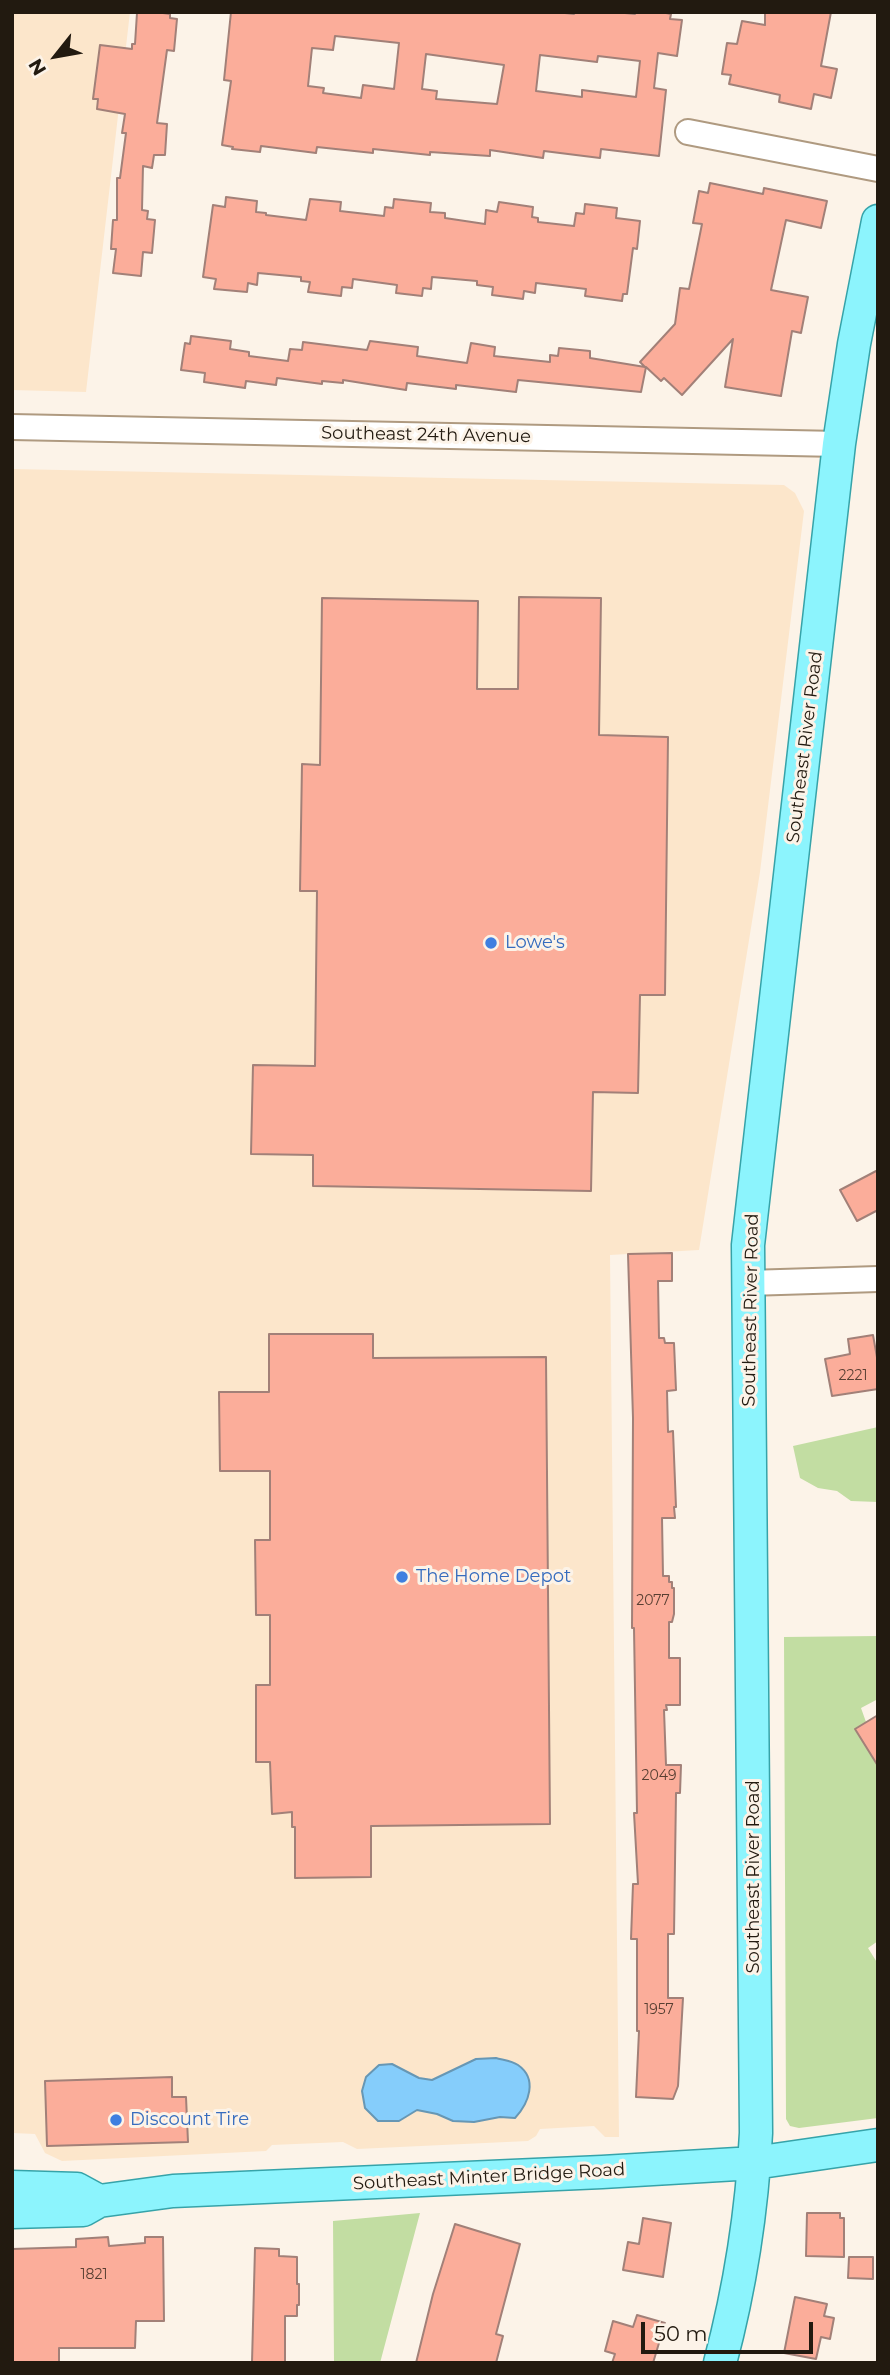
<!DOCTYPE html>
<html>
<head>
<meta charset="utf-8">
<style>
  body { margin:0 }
  #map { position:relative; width:890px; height:2375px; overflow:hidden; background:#fcf3e8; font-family:Montserrat,sans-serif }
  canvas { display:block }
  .frame { position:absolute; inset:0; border:14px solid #221a10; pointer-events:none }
  .north { position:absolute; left:21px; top:21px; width:70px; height:70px; -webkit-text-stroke:5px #fcf3e8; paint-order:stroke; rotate:239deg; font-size:19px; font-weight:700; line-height:28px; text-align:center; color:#221a10 }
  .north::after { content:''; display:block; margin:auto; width:24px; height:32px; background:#221a10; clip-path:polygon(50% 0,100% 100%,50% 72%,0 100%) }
  .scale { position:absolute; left:641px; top:2322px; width:172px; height:32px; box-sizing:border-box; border:4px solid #221a10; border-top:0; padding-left:9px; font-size:21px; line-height:24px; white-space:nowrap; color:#221a10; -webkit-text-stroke:5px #fcf3e8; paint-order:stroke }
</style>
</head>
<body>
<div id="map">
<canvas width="890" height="2375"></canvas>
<div class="frame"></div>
<div class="north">N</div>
<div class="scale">50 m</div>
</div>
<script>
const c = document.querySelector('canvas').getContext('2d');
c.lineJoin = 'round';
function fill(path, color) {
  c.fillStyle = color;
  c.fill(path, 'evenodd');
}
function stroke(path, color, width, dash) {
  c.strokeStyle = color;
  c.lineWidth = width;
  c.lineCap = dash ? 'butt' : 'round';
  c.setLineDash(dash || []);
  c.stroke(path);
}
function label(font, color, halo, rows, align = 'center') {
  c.font = font + ' Montserrat,sans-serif';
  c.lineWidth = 6;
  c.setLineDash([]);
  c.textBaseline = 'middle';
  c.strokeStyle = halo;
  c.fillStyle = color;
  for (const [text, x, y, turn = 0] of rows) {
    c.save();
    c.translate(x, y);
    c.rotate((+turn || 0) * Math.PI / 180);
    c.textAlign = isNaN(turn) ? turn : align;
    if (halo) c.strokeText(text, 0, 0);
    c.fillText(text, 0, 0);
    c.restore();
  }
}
fill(new Path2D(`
  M 12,12 L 130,12 L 86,392 L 12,390 Z
  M 12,469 L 784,485 L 795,493 L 804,511 L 760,872 L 699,1250 L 610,1255 L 619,2137 L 605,2137 L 594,2126 L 540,2129 L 536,2136 L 528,2141 L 357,2149 L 343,2142 L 272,2145 L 266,2151 L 62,2161 L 45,2153 L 35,2134 L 12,2133 Z`), '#fce6cb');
fill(new Path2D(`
  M 878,1427 L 878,1502 L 851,1501 L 837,1491 L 818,1488 L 800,1478 L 793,1446 Z
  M 878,1636 L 878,1699 L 861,1708 L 866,1722 L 855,1729 L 878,1766 L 878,1941 L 868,1948 L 878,1964 L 878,2118 L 799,2128 L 790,2126 L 786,2119 L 784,1637 Z
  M 420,2213 L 380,2363 L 334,2363 L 333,2221 Z`), '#c2dda2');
const water = new Path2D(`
  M 496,2058 C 503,2060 512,2061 518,2065 C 538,2079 529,2103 515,2118 L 500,2117 L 474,2122 L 453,2121 L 437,2114 L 417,2110 L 399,2121 L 378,2121 L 365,2108 L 362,2091 L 366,2077 L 379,2065 L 392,2064 L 419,2078 L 432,2080 L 476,2059 Z`);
fill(water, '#85cdfb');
stroke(water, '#6797b4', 2);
const building = new Path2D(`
  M 156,12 L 170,14 L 170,18 L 177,19 L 174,51 L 167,50 L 157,123 L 167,124 L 165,155 L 154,155 L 152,168 L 143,166 L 142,210 L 148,211 L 147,219 L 155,220 L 152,253 L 143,252 L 141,276 L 113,273 L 116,249 L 111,249 L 113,220 L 117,220 L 117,178 L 120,178 L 126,133 L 122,133 L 125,114 L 97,109 L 98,99 L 93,99 L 100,45 L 132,49 L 132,44 L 135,44 L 137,13 Z
  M 231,12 L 556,12 L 574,14 L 574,12 L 615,12 L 635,14 L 635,12 L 661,12 L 671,14 L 670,19 L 682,20 L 677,56 L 658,53 L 654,88 L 666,90 L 659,156 L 601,149 L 600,158 L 544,151 L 543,158 L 490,150 L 490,156 L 430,152 L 430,155 L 373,149 L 373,153 L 317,147 L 316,153 L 261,146 L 260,152 L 232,149 L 233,147 L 222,145 L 231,81 L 224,80 ZM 335,36 L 399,43 L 394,89 L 363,85 L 361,98 L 323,93 L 324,88 L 308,86 L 312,48 L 333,50 ZM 426,54 L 504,65 L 497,104 L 436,99 L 437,91 L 422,89 ZM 540,55 L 597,62 L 598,56 L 640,61 L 636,97 L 582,90 L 582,97 L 536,91 Z
  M 765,12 L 831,12 L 821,66 L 837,69 L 831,98 L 814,94 L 811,109 L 779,102 L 780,95 L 729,84 L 731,75 L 722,74 L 727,43 L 737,44 L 742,21 L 765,25 Z
  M 710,183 L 763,194 L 764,188 L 827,201 L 821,228 L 786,220 L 771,290 L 808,297 L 801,333 L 792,331 L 781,396 L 725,387 L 733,339 L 682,395 L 664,378 L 661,381 L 646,367 L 641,392 L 518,380 L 516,392 L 456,385 L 456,389 L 407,383 L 406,390 L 343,380 L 343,383 L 322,381 L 322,384 L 277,378 L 276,385 L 246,381 L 245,388 L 204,382 L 205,373 L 181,370 L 185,343 L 190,344 L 191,336 L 231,341 L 230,349 L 249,352 L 249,356 L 288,361 L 290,349 L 302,350 L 303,342 L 367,350 L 370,341 L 418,347 L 417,356 L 467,363 L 471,343 L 495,347 L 494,356 L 550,362 L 550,355 L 558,356 L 559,348 L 590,351 L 590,358 L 645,367 L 640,362 L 675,324 L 680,288 L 689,289 L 702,224 L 693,223 L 699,191 L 708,193 Z
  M 226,197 L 257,201 L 256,212 L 266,213 L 266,215 L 306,220 L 310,199 L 341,202 L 340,211 L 384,216 L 385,207 L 393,208 L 394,199 L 431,203 L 430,212 L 445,213 L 445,218 L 485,224 L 486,210 L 497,212 L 499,202 L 533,207 L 532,217 L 538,218 L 538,222 L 574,226 L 576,213 L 584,214 L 585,204 L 617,208 L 616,218 L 640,221 L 637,249 L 633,248 L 627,294 L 623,294 L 622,301 L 585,296 L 586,289 L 536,283 L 535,293 L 524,291 L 523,299 L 492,295 L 493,287 L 477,285 L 477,281 L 432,277 L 431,289 L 423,288 L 422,296 L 396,293 L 397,285 L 353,279 L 352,288 L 342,287 L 341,296 L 308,292 L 310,282 L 301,281 L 301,277 L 258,273 L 257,285 L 248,283 L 247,292 L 214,289 L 216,279 L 203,277 L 213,205 L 225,207 Z
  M 519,597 L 601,598 L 599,735 L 668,737 L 665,995 L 640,995 L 638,1093 L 593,1092 L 591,1191 L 313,1186 L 313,1155 L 251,1154 L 253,1065 L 315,1066 L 317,891 L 300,891 L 302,764 L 320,765 L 322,598 L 478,601 L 477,689 L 518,689 Z
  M 878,1170 L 878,1210 L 857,1221 L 840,1190 Z
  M 672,1253 L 672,1281 L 658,1281 L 659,1338 L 664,1338 L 665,1343 L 674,1343 L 676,1390 L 667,1391 L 668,1432 L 673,1431 L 676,1507 L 674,1507 L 675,1518 L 662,1518 L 663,1576 L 669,1576 L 669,1582 L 672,1582 L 672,1588 L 674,1588 L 674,1614 L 672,1622 L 669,1622 L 669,1658 L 680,1658 L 680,1705 L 666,1705 L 667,1710 L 664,1710 L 666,1765 L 681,1765 L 680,1793 L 676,1793 L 674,1934 L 668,1934 L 668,1998 L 683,1998 L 678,2086 L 673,2099 L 636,2097 L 639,2031 L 637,2031 L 637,1939 L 631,1939 L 633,1884 L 638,1884 L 634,1813 L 637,1813 L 634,1628 L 632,1628 L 633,1418 L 628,1254 Z
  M 269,1334 L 373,1334 L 373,1358 L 546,1357 L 550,1824 L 371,1826 L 371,1877 L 295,1878 L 295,1827 L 292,1827 L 292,1812 L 272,1814 L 270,1762 L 256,1762 L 256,1685 L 270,1685 L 270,1615 L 256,1615 L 255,1540 L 270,1540 L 270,1471 L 220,1471 L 219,1392 L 269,1392 Z
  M 873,1335 L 878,1363 L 878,1389 L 832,1396 L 825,1359 L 850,1354 L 848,1339 Z
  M 878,1715 L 878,1766 L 855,1729 Z
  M 172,2077 L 172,2097 L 186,2097 L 188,2142 L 47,2146 L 45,2081 Z
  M 807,2213 L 840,2213 L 840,2218 L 844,2218 L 844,2257 L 806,2256 Z
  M 643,2218 L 671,2223 L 663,2277 L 623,2270 L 628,2242 L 639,2244 Z
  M 455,2224 L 520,2244 L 496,2334 L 503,2336 L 496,2363 L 416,2363 L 433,2294 Z
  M 108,2237 L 109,2246 L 145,2243 L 145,2237 L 163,2237 L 164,2321 L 136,2321 L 135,2348 L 59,2348 L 59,2363 L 12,2363 L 12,2249 L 76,2247 L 76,2239 Z
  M 255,2248 L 279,2249 L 279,2256 L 297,2257 L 297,2284 L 299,2284 L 299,2305 L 297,2305 L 297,2316 L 285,2316 L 285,2363 L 252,2362 Z
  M 849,2257 L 873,2257 L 873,2279 L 848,2278 Z
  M 795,2297 L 827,2304 L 824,2316 L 834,2318 L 830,2339 L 821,2337 L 816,2359 L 784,2353 Z
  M 637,2315 L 665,2323 L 653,2363 L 612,2363 L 615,2354 L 605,2351 L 613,2321 L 633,2327 Z`);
fill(building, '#fbad9a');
stroke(building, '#a28078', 2);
const minor = new Path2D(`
  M 688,132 L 878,169
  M 12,427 L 839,444
  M 748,1283 L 878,1279`);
const major = new Path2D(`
  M 12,2187 L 77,2189 L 99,2201
  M 12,2212 L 83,2210 L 99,2201 L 173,2191 L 602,2172 L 754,2163 L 878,2145
  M 720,2363 C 740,2288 752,2211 756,2133 L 748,1245 L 839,444 L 854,344 L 878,221`);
stroke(minor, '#af9a80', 28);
stroke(major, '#36a3a9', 35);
stroke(minor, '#fff', 24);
stroke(major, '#8cf4fd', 32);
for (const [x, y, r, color] of [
  [491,943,7,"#3f7fe0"],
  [402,1577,7,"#3f7fe0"],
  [116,2120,7,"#3f7fe0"]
]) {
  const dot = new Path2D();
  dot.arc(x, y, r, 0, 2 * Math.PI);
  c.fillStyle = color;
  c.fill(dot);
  stroke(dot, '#fcf3e8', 2.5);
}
label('14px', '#583f32', null, [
  ["2221",853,1376],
  ["2077",653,1601],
  ["2049",659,1776],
  ["1957",659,2010],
  ["1821",94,2275]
]);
label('18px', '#221a10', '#fcf3e8', [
  ["Southeast 24th Avenue",426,435,1],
  ["Southeast River Road",805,747,-83],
  ["Southeast River Road",751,1310,-89],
  ["Southeast River Road",754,1877,-90],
  ["Southeast Minter Bridge Road",489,2177,-3]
]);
label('18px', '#366cbe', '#fcf3e8', [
  ["Lowe's",505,943],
  ["The Home Depot",416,1577],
  ["Discount Tire",130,2120]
], 'left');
</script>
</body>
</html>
